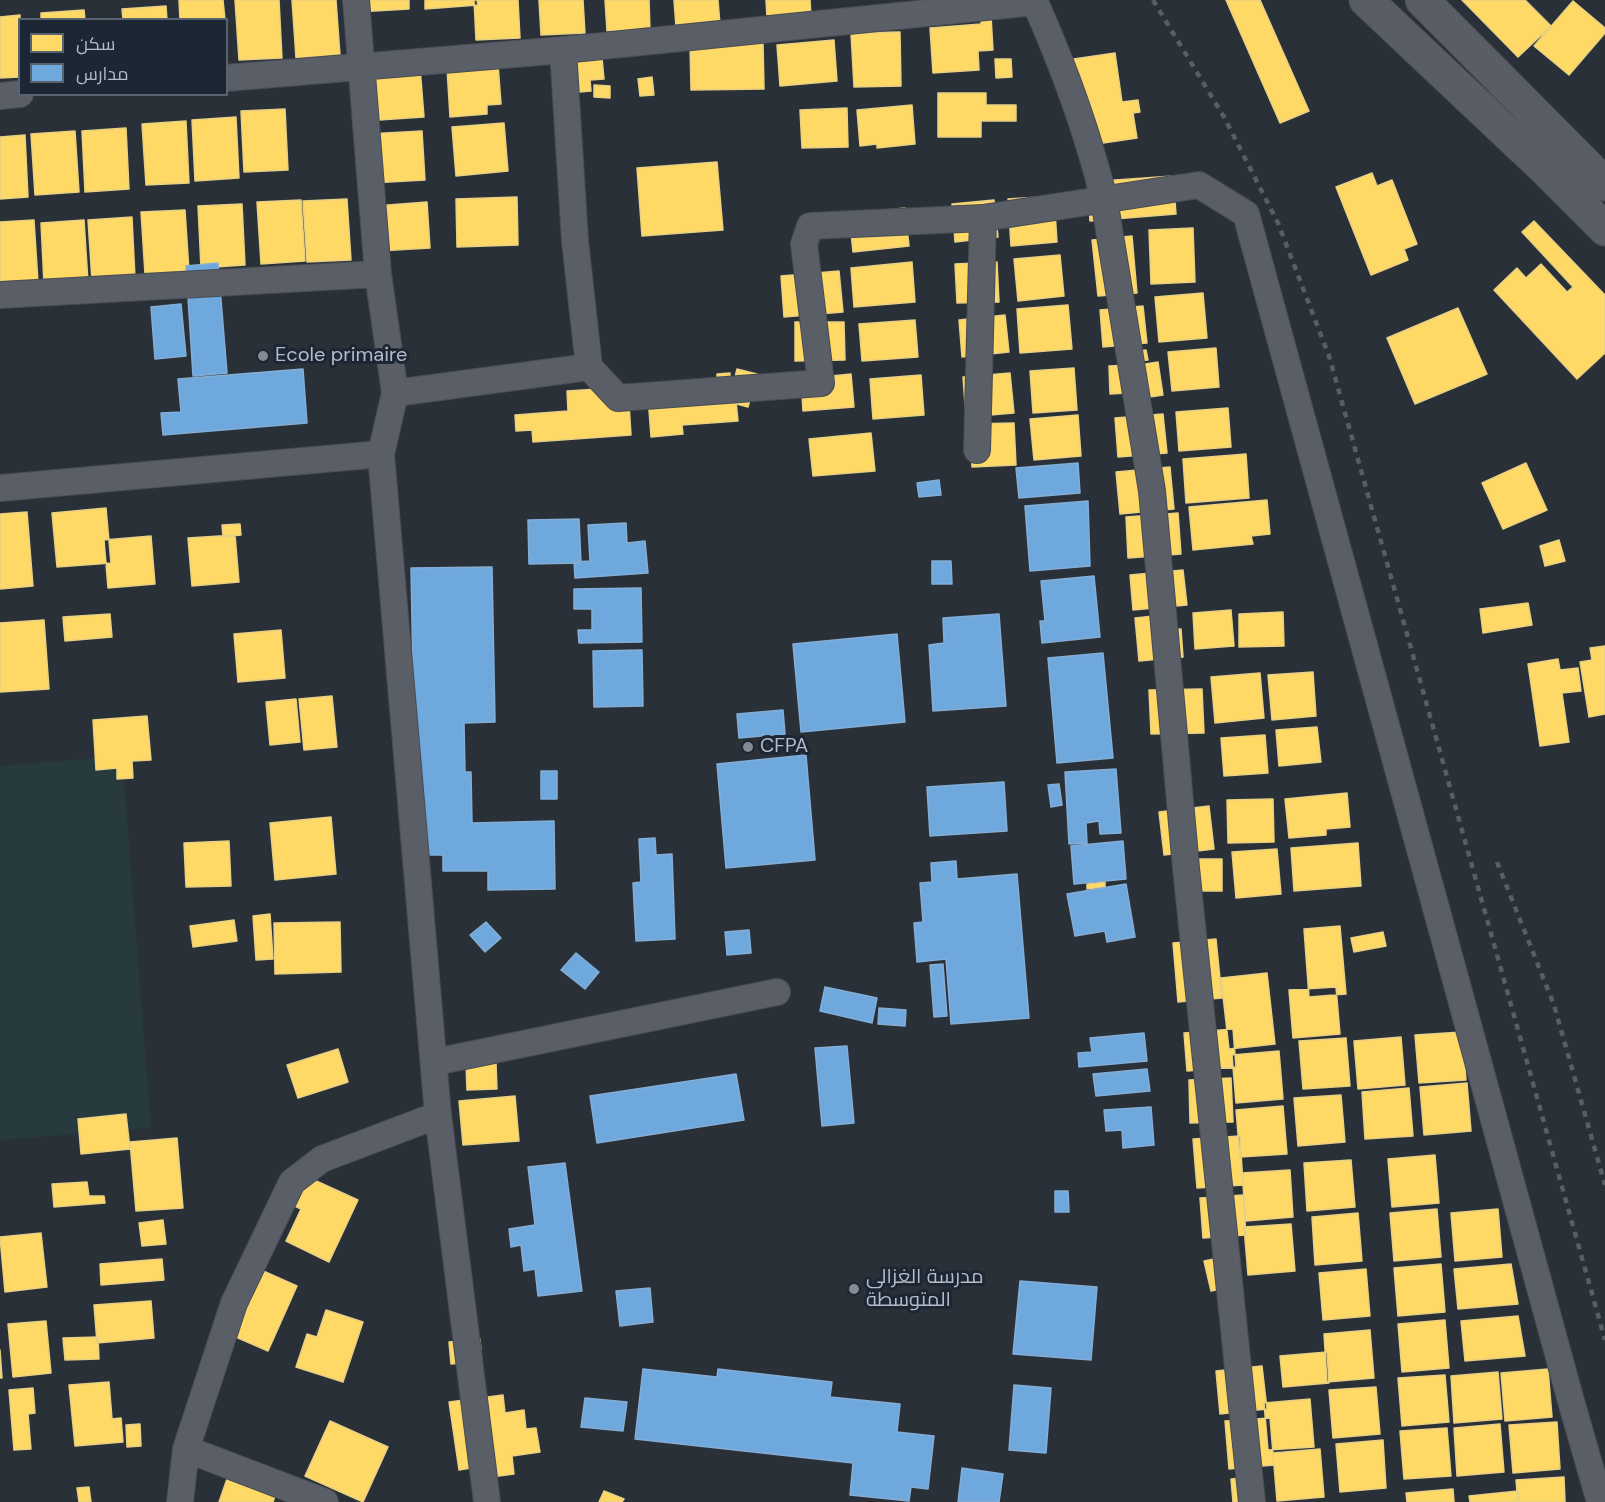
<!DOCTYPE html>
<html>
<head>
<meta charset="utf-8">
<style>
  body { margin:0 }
  #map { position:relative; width:1605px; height:1502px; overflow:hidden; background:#2a3038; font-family:"DM Sans",Cairo,sans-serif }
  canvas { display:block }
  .legend { position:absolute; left:18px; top:18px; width:210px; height:78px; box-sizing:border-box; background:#1d2633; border:2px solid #59626f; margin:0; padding:8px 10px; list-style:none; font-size:18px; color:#b4bcc9 }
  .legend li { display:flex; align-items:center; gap:12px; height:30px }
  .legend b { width:30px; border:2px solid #59626f }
</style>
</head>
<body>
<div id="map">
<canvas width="1605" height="1502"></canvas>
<ul class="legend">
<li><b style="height:16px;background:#ffd966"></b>سكن</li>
<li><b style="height:16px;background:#6fa8dc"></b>مدارس</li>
</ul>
</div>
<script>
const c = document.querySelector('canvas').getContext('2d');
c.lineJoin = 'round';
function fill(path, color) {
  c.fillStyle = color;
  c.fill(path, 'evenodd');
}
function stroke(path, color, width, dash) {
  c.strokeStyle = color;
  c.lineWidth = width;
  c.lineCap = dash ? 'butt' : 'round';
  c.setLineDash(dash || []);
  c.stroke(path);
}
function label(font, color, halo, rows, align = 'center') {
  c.font = font + ' "DM Sans",Cairo,sans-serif';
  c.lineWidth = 6;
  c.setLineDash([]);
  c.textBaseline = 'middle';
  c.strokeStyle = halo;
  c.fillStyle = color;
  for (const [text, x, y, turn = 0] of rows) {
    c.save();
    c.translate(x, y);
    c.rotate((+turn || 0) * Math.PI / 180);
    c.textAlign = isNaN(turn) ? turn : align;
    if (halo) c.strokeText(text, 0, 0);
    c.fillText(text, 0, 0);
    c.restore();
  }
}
fill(new Path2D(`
  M 122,756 L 151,1128 L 0,1140 L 0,766 Z`), '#273a3e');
const homes = new Path2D(`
  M 179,0 L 223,0 L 225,20 L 180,20 Z
  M 235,0 L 279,0 L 282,58 L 239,60 Z
  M 292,0 L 336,0 L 340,55 L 296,58 Z
  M 356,0 L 409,0 L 409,9 L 357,12 Z
  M 425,0 L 477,0 L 478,5 L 425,9 Z
  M 474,0 L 518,0 L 520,38 L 476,40 Z
  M 539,0 L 583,0 L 585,33 L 541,35 Z
  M 605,0 L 649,0 L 650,29 L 607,31 Z
  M 674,0 L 718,0 L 720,25 L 676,27 Z
  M 766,0 L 810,0 L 811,15 L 767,18 Z
  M 1226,0 L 1260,0 L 1309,111 L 1280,123 Z
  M 1462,0 L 1525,0 L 1551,26 L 1518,57 Z
  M 1573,1 L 1605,28 L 1605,33 L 1569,75 L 1534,46 Z
  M 166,6 L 167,20 L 123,20 L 122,9 Z
  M 84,10 L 85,20 L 41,20 L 41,13 Z
  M 20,15 L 20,77 L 0,78 L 0,17 Z
  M 981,16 L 991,16 L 993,50 L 978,51 L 979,70 L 933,73 L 930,28 L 981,24 Z
  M 900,32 L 901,86 L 854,87 L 851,33 Z
  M 834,40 L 837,81 L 780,86 L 777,45 Z
  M 763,42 L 764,89 L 691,90 L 690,44 Z
  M 1115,53 L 1122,102 L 1138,100 L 1140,112 L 1133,113 L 1137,138 L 1083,146 L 1060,61 Z
  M 602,58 L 604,79 L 590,80 L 591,91 L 558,94 L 555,62 Z
  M 995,59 L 1011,59 L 1012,77 L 996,78 Z
  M 498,64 L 501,104 L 487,105 L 487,114 L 450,117 L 447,68 Z
  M 420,67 L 424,117 L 364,121 L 360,69 Z
  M 652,77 L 654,95 L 640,96 L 638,79 Z
  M 594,85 L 610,86 L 610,98 L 594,97 Z
  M 938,93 L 986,93 L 986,105 L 1016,105 L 1016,121 L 981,121 L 981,137 L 938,137 Z
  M 912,105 L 915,144 L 877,148 L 877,144 L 860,146 L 857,110 Z
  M 847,108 L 848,147 L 802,148 L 800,110 Z
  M 285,109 L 288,170 L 244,172 L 241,111 Z
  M 236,117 L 239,178 L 195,181 L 192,120 Z
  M 186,121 L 189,183 L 146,185 L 142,124 Z
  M 504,123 L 508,171 L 456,176 L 452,127 Z
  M 126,128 L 129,189 L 85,192 L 82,131 Z
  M 75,131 L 79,192 L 35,195 L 31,134 Z
  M 422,131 L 425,180 L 371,183 L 367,134 Z
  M 25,135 L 28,197 L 0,199 L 0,137 Z
  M 717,162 L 723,230 L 642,236 L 637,168 Z
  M 1372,173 L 1377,186 L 1392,180 L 1417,244 L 1404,249 L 1408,260 L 1371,275 L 1336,187 Z
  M 1173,176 L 1176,214 L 1090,221 L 1087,182 Z
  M 1054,196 L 1057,242 L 1011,246 L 1008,199 Z
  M 517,197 L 518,245 L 457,247 L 456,199 Z
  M 347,199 L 351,260 L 307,262 L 303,201 Z
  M 301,200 L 305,261 L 261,264 L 257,202 Z
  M 994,200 L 998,237 L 955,242 L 952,204 Z
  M 427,202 L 430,248 L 378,251 L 375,206 Z
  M 242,204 L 245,265 L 201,268 L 198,206 Z
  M 905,208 L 909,246 L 853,252 L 849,214 Z
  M 185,210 L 189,271 L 145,274 L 141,212 Z
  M 132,217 L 135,278 L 92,281 L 88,220 Z
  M 34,220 L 38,282 L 0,284 L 0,222 Z
  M 84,220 L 88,282 L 44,284 L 41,223 Z
  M 1534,221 L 1605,295 L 1605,353 L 1577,379 L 1494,290 L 1517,268 L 1526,278 L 1541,264 L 1567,292 L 1573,287 L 1522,232 Z
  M 1193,228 L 1195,282 L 1151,284 L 1149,230 Z
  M 1132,236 L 1137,293 L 1098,296 L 1092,240 Z
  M 1060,255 L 1064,296 L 1018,301 L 1014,259 Z
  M 912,262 L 915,302 L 854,307 L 851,268 Z
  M 997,262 L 999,302 L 957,303 L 955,264 Z
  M 839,271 L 843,312 L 784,317 L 781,276 Z
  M 1203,293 L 1207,338 L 1159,342 L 1155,297 Z
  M 1068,305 L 1072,349 L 1020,353 L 1017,309 Z
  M 1143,306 L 1147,343 L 1103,347 L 1100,310 Z
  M 1458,308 L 1487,374 L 1415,404 L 1387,338 Z
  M 1005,315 L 1009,352 L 962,357 L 959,320 Z
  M 915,320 L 918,357 L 862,361 L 859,324 Z
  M 795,322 L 844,322 L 845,360 L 795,361 Z
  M 1216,348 L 1219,387 L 1172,391 L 1168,352 Z
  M 1146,350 L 1148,360 L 1130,362 L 1129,352 Z
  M 1158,362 L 1163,395 L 1137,399 L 1132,366 Z
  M 1128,365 L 1128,393 L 1110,394 L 1109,366 Z
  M 1074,368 L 1077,410 L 1033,413 L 1030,371 Z
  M 737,369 L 757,374 L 748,407 L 729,402 Z
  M 730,373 L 730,384 L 717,385 L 717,374 Z
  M 1010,373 L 1014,413 L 966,417 L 963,377 Z
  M 851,374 L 854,407 L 803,411 L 801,379 Z
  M 921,375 L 924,415 L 873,419 L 870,379 Z
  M 628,387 L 631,435 L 533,442 L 532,430 L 516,431 L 515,415 L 568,411 L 567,391 Z
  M 648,397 L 736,401 L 738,421 L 682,425 L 683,434 L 651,437 Z
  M 1228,408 L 1231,447 L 1179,451 L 1176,412 Z
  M 1163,414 L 1167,453 L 1118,457 L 1115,418 Z
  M 1078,415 L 1081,456 L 1034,460 L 1030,419 Z
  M 1014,423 L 1016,465 L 972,467 L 970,424 Z
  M 871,433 L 875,471 L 813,476 L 809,439 Z
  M 1246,454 L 1249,498 L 1186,503 L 1183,459 Z
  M 1526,463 L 1547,510 L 1503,529 L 1482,483 Z
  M 1170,467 L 1174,509 L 1120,514 L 1116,472 Z
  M 1267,500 L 1270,534 L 1251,536 L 1253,544 L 1193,550 L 1189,507 Z
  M 106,508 L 111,563 L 57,567 L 52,513 Z
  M 27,512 L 33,586 L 0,589 L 0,514 Z
  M 1178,513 L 1181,554 L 1128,558 L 1126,517 Z
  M 240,524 L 241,535 L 223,537 L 222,525 Z
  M 235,535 L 239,582 L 192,586 L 188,538 Z
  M 151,536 L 155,584 L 108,588 L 104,540 Z
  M 1559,540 L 1565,561 L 1545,566 L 1540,546 Z
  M 1183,570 L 1187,605 L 1133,610 L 1130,575 Z
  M 1528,603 L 1532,625 L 1483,633 L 1480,609 Z
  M 1231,610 L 1234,646 L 1195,649 L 1193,613 Z
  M 1283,612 L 1284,646 L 1239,647 L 1239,614 Z
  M 110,614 L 112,637 L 65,641 L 63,617 Z
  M 1154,616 L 1155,631 L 1181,629 L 1183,657 L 1139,661 L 1135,618 Z
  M 44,620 L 49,689 L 0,692 L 0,623 Z
  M 281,630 L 285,678 L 238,682 L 234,634 Z
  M 1605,646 L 1605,714 L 1589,717 L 1580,662 L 1592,660 L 1590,648 Z
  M 1558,659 L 1560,670 L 1578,668 L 1581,691 L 1562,693 L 1569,742 L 1540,746 L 1528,664 Z
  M 1313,672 L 1316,716 L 1272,720 L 1268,675 Z
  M 1260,673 L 1264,718 L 1215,723 L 1211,677 Z
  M 1202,689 L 1204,733 L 1151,734 L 1149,690 Z
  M 332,696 L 337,747 L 304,750 L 299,699 Z
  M 296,699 L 300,742 L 270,745 L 266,702 Z
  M 147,716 L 151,760 L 132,761 L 133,778 L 117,779 L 117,768 L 96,770 L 93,720 Z
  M 1317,727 L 1321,762 L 1279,766 L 1276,730 Z
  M 1265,735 L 1268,773 L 1224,776 L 1221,738 Z
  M 1347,793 L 1350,827 L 1326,829 L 1326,835 L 1289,838 L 1285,799 Z
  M 1273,799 L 1274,842 L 1228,843 L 1227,800 Z
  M 1209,806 L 1214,849 L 1164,855 L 1159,812 Z
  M 331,817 L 336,874 L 275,880 L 270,823 Z
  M 229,841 L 231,886 L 186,887 L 184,843 Z
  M 1358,843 L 1361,886 L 1294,891 L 1291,848 Z
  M 1277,849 L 1281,894 L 1236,898 L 1232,852 Z
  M 1191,859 L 1222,859 L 1222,891 L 1191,891 Z
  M 1105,882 L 1105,887 L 1087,889 L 1087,884 Z
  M 270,914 L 273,959 L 256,960 L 253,916 Z
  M 234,920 L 237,941 L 193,947 L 190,926 Z
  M 340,922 L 341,972 L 275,974 L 274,923 Z
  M 1340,926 L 1346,994 L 1309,997 L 1304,929 Z
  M 1383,932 L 1386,946 L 1354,952 L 1351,938 Z
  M 1216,939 L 1222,998 L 1178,1002 L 1173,943 Z
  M 1267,973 L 1275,1044 L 1229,1049 L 1221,978 Z
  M 1336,987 L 1340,1034 L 1293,1038 L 1289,990 Z
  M 1233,1029 L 1236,1067 L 1187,1071 L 1184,1033 Z
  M 1462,1032 L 1466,1080 L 1419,1083 L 1415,1035 Z
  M 1401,1037 L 1405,1085 L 1358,1089 L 1354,1041 Z
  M 1346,1038 L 1350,1086 L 1303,1089 L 1299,1041 Z
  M 338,1049 L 348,1082 L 298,1098 L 287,1065 Z
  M 1279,1051 L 1283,1099 L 1236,1103 L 1232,1055 Z
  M 496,1063 L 497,1089 L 467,1090 L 466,1064 Z
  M 1231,1078 L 1233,1122 L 1190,1123 L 1189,1080 Z
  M 1467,1083 L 1471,1131 L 1424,1135 L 1420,1087 Z
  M 1409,1088 L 1413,1136 L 1365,1139 L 1362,1092 Z
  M 1341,1095 L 1345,1142 L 1298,1146 L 1294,1098 Z
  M 515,1096 L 519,1141 L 463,1145 L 459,1101 Z
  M 1283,1106 L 1287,1154 L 1240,1157 L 1236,1110 Z
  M 126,1114 L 130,1149 L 81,1154 L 78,1119 Z
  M 1240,1136 L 1243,1185 L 1197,1188 L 1193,1139 Z
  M 177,1138 L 183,1208 L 136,1211 L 130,1142 Z
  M 1435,1155 L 1439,1203 L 1392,1207 L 1388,1159 Z
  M 1351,1160 L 1355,1207 L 1307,1211 L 1304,1163 Z
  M 1290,1170 L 1293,1217 L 1246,1221 L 1242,1173 Z
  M 301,1174 L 358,1200 L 329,1262 L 286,1241 L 301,1209 L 288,1203 Z
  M 87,1182 L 89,1196 L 104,1196 L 105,1203 L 54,1207 L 52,1184 Z
  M 1243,1195 L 1246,1235 L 1203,1238 L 1200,1198 Z
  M 1437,1209 L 1441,1257 L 1394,1261 L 1390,1213 Z
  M 1498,1209 L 1502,1257 L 1455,1261 L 1451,1213 Z
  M 1358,1213 L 1362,1261 L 1315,1265 L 1312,1217 Z
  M 163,1220 L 166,1244 L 142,1246 L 139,1223 Z
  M 1291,1224 L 1295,1271 L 1248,1275 L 1244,1227 Z
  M 41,1233 L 47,1287 L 5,1292 L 0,1237 Z
  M 1224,1257 L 1231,1287 L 1211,1291 L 1204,1261 Z
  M 162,1259 L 164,1280 L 101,1285 L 100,1264 Z
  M 1441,1264 L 1445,1312 L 1398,1316 L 1394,1268 Z
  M 1511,1264 L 1518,1304 L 1458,1309 L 1454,1269 Z
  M 252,1266 L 297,1286 L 268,1351 L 222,1331 L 241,1321 L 249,1303 L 246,1301 Z
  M 1366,1269 L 1370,1316 L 1323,1320 L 1319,1273 Z
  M 151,1301 L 154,1338 L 97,1343 L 94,1305 Z
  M 326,1310 L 363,1322 L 343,1382 L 296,1367 L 307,1334 L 317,1337 Z
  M 1518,1316 L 1525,1356 L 1465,1361 L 1461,1321 Z
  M 1445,1320 L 1449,1368 L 1402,1372 L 1398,1324 Z
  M 46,1321 L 51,1373 L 13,1377 L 8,1324 Z
  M 1370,1330 L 1374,1378 L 1327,1382 L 1324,1334 Z
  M 98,1337 L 99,1359 L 65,1360 L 63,1338 Z
  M 480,1339 L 482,1361 L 451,1364 L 449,1342 Z
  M 0,1350 L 2,1378 L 0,1378 Z
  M 1327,1352 L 1329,1383 L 1283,1387 L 1280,1356 Z
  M 1262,1366 L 1267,1409 L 1220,1414 L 1216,1371 Z
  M 1548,1369 L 1552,1417 L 1505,1421 L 1501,1373 Z
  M 1498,1372 L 1502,1419 L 1454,1423 L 1451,1376 Z
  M 1445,1375 L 1449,1422 L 1402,1426 L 1398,1378 Z
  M 109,1382 L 112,1419 L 121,1418 L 123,1442 L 75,1446 L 69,1385 Z
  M 1376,1387 L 1380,1434 L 1333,1438 L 1329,1390 Z
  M 33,1388 L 35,1413 L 28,1414 L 31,1449 L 14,1450 L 9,1390 Z
  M 503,1395 L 505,1413 L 524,1410 L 526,1429 L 536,1428 L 540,1452 L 512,1456 L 514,1474 L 491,1477 L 489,1465 L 459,1470 L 449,1402 Z
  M 1310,1399 L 1314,1447 L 1268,1450 L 1264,1403 Z
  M 1270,1418 L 1274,1465 L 1229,1469 L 1225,1421 Z
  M 330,1421 L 388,1447 L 363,1502 L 305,1476 Z
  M 1557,1422 L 1560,1469 L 1513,1473 L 1509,1425 Z
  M 140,1424 L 141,1446 L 127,1447 L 126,1425 Z
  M 1500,1424 L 1504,1472 L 1457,1476 L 1454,1428 Z
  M 1447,1428 L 1451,1476 L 1404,1479 L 1400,1431 Z
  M 1383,1440 L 1386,1488 L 1340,1492 L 1336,1444 Z
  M 1320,1449 L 1324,1497 L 1277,1501 L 1273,1453 Z
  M 1250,1477 L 1253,1502 L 1233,1502 L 1231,1479 Z
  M 1564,1477 L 1565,1502 L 1518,1502 L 1516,1480 Z
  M 227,1479 L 275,1496 L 273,1502 L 219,1502 Z
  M 89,1487 L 91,1502 L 79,1502 L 77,1488 Z
  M 1453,1489 L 1454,1502 L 1407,1502 L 1406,1493 Z
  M 604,1491 L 624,1499 L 622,1502 L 599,1502 Z
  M 1518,1491 L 1519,1502 L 1470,1502 L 1469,1496 Z`);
fill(homes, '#ffd966');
stroke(homes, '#e8d084', 1.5);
const schools = new Path2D(`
  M 218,263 L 227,373 L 193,376 L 186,266 Z
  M 181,304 L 186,356 L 155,359 L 151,307 Z
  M 303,369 L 307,423 L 163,435 L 161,413 L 181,412 L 178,379 Z
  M 1078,463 L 1080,493 L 1019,498 L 1016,468 Z
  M 939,480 L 941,495 L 919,497 L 917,483 Z
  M 1088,501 L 1090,566 L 1030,571 L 1025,506 Z
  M 579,519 L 581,563 L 529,564 L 528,520 Z
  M 626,523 L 627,543 L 645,541 L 648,573 L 575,578 L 574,562 L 590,561 L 588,525 Z
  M 932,561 L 951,561 L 952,584 L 932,584 Z
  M 492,567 L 495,722 L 464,723 L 465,772 L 471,772 L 472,823 L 554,821 L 555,889 L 488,890 L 488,871 L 443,871 L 443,855 L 422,855 L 414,727 L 411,568 Z
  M 1094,576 L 1100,637 L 1042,643 L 1040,621 L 1045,621 L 1041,581 Z
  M 641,588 L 642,642 L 579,643 L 578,630 L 592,630 L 592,609 L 574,609 L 574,589 Z
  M 999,614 L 1006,706 L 933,711 L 929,645 L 944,643 L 943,618 Z
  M 897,634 L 905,722 L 801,732 L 793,644 Z
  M 642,650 L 643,706 L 594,707 L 593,651 Z
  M 1103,653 L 1113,758 L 1057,763 L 1048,658 Z
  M 783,710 L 785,734 L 739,738 L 737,714 Z
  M 806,755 L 815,860 L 726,868 L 717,764 Z
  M 1116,769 L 1121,833 L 1100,834 L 1099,821 L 1086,823 L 1087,843 L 1069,844 L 1065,772 Z
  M 541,771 L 557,771 L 557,799 L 541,799 Z
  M 1004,782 L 1007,831 L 930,836 L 927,787 Z
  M 1059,784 L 1062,805 L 1051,807 L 1048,785 Z
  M 655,838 L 656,855 L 672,854 L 675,939 L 636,941 L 633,883 L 641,882 L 639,839 Z
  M 1123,841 L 1126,879 L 1074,884 L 1071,846 Z
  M 956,861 L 957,879 L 1017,874 L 1029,1018 L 951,1024 L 946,959 L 917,962 L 914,923 L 923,922 L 920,883 L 932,882 L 931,863 Z
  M 1126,884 L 1135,937 L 1107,942 L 1105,931 L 1075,936 L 1067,894 Z
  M 486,922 L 501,938 L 485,952 L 470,935 Z
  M 749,930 L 751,953 L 727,955 L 725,932 Z
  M 576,953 L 599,972 L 585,989 L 561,970 Z
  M 943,964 L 947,1016 L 934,1017 L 930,965 Z
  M 825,987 L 877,998 L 872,1023 L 820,1011 Z
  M 879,1008 L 906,1010 L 905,1026 L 878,1024 Z
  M 1144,1033 L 1147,1061 L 1079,1067 L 1078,1053 L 1092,1052 L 1090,1038 Z
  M 847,1046 L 854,1123 L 822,1126 L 815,1048 Z
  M 1147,1069 L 1150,1091 L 1096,1096 L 1093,1074 Z
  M 736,1074 L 744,1120 L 597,1143 L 590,1096 Z
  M 1151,1107 L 1154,1145 L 1123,1148 L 1122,1130 L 1106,1131 L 1104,1110 Z
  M 565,1163 L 582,1291 L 538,1296 L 535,1269 L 524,1271 L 521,1245 L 511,1247 L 509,1229 L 535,1225 L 528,1167 Z
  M 1055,1191 L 1068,1191 L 1069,1212 L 1055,1212 Z
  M 1020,1281 L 1097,1287 L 1091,1360 L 1013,1354 Z
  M 650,1288 L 653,1322 L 620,1326 L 616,1291 Z
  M 643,1369 L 717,1377 L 718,1369 L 832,1382 L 830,1397 L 900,1404 L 897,1432 L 934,1436 L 928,1489 L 911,1487 L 909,1501 L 850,1495 L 853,1463 L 635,1439 Z
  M 1014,1385 L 1051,1388 L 1046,1453 L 1009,1450 Z
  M 585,1398 L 627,1402 L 623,1431 L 581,1427 Z
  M 962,1468 L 1003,1474 L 999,1502 L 958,1502 Z`);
fill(schools, '#6fa8dc');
stroke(schools, '#84aed6', 1.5);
const street = new Path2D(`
  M 356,0 L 378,274 L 395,393 L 381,454 L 438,1115 L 487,1502
  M 1034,0 C 1063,65 1087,130 1104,199 L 1152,491 L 1186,868 L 1252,1502
  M 226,78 L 563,50 L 1035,2
  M 0,96 L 20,94
  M 0,295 L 378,274
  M 589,367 L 618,398 L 821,383 L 804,244 L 810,226 L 983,218 L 1199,185 L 1246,214 L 1571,1401 L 1600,1502
  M 395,393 L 589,367 L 575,241 L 563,50
  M 977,450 L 983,218
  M 0,488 L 381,454
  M 435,1062 L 777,992
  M 186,1449 L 325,1502
  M 180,1502 L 186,1449 L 234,1303 L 292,1182 L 322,1159 L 438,1115`);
const secondary = new Path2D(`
  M 1366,0 L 1541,165 L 1605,229
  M 1422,0 L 1605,184`);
stroke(street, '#484c53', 28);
stroke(secondary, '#484c53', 35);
stroke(street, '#5a5e66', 26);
stroke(secondary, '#595d64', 33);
stroke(new Path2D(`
  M 1153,0 L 1224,117 L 1278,223 L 1329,356 L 1605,1340
  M 1497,862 L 1554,1005 L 1605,1185`), '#595d64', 4.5, [6, 6]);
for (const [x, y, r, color] of [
  [263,356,6,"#848b96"],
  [748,747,6,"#848b96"],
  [854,1289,6,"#848b96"]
]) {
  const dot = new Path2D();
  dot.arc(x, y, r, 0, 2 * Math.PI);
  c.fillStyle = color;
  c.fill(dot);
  stroke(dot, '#1d2633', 2);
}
label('20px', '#b4bcc9', '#1d2633', [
  ["Ecole primaire",275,356],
  ["CFPA",760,747],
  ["مدرسة الغزالي",866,1278],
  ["المتوسطة",866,1301]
], 'left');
</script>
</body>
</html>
